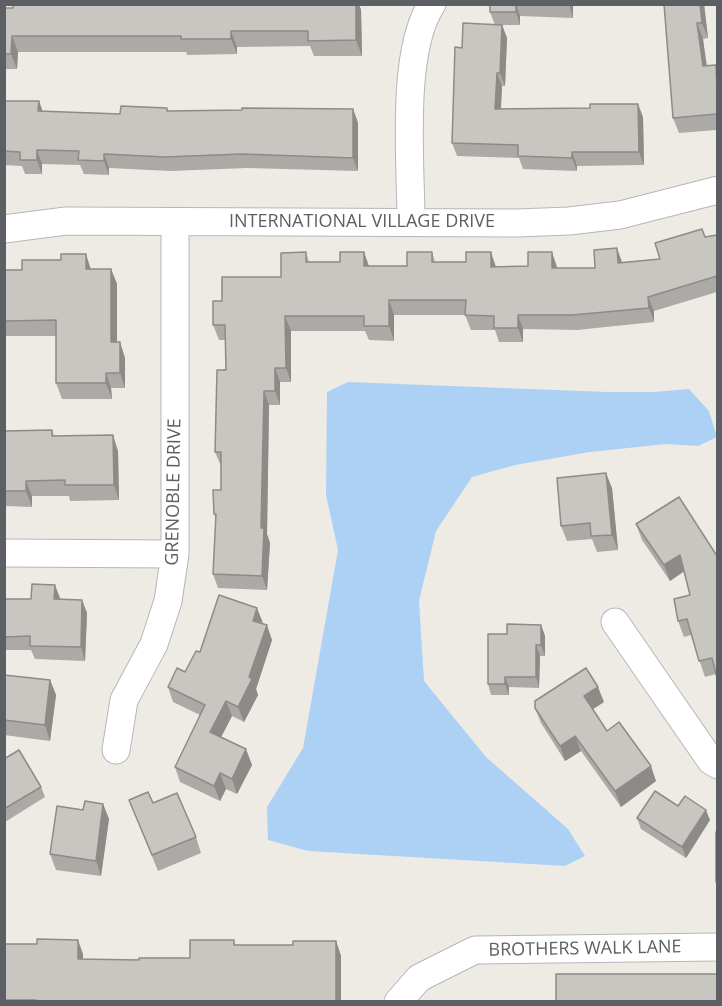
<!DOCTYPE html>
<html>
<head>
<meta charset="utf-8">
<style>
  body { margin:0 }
  #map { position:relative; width:722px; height:1006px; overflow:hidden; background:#edebe4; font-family:"Open Sans",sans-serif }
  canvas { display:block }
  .frame { position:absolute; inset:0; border:6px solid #5c5f63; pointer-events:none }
</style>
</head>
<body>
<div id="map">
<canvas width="722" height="1006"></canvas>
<div class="frame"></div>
</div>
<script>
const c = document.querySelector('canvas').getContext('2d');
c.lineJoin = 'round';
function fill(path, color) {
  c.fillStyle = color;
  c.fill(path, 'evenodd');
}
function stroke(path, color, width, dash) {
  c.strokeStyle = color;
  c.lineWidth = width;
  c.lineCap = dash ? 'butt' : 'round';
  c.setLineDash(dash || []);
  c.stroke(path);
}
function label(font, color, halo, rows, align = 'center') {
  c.font = font + ' "Open Sans",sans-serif';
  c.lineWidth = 6;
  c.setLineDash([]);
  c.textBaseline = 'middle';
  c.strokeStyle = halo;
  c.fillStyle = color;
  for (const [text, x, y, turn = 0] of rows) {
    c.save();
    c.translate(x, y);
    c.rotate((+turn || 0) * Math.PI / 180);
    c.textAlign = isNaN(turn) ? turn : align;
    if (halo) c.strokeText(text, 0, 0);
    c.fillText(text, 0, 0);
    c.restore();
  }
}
fill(new Path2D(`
  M 348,382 L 607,392 L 654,392 L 689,389 L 709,411 L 717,437 L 698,446 L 666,444 L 590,452 L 515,465 L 472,477 L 436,531 L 419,601 L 424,681 L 486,757 L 568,829 L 585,856 L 565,866 L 308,851 L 268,840 L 267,807 L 303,748 L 338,550 L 326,495 L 327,392 Z`), '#add1f5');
const street = new Path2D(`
  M 411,222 C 411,164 400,52 432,4
  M 4,229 L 66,221 L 517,223 L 569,221 L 620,215 L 718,190
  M 4,553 L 175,554
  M 615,622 L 711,761 L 718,765
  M 116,750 L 124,700 L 154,644 L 168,601 L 175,554 L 175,222
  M 398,1002 L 419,978 L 475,950 L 718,947`);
stroke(street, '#b5b6ba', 29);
stroke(street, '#fff', 27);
fill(new Path2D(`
  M 13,4 L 359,4 L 361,10 L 362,56 L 314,56 L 310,46 L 237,47 L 237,54 L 187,55 L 186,52 L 18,52 L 17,69 L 4,69 L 4,8 L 13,8 Z
  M 490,4 L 573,4 L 573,18 L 520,16 L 520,25 L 495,25 L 490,12 Z
  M 664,4 L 704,4 L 708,38 L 703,39 L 706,66 L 717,70 L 717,130 L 679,133 L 673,118 Z
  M 502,25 L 507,38 L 505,86 L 502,86 L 501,109 L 643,117 L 644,165 L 577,166 L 577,171 L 523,169 L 519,158 L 457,156 L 452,143 L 462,48 Z
  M 4,101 L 42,111 L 120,114 L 169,111 L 353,109 L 358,123 L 358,171 L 247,168 L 170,171 L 109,168 L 109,175 L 84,174 L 80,165 L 42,164 L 42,174 L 25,174 L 22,166 L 4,165 Z
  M 717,235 L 717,292 L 654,311 L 654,322 L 577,330 L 523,329 L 523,342 L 499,342 L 495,330 L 471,330 L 465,315 L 394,315 L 394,341 L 369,340 L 365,331 L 291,331 L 291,382 L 280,382 L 280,405 L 269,405 L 267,534 L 270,543 L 267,590 L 218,588 L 213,574 L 216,520 L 214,514 L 221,490 L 221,466 L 215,452 L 226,370 L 225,340 L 219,340 L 213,325 L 222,301 L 281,277 L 306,252 L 309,262 L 340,262 L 364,252 L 369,266 L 407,266 L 432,252 L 435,262 L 496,267 L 557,267 L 557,268 L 595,268 L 622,262 L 660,259 L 705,237 Z
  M 111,269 L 117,284 L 117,342 L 125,358 L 125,388 L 111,388 L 112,399 L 62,399 L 56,383 L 56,336 L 4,336 L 4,270 Z
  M 52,430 L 54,436 L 118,451 L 119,500 L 70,501 L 69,496 L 32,496 L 32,507 L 4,506 L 4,433 Z
  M 612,488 L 618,550 L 597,552 L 592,539 L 567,541 L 561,526 Z
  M 679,497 L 716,674 L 705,677 L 691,635 L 684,637 L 678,621 L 690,595 L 684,571 L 670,581 L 642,540 L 636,524 Z
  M 4,599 L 82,600 L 87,613 L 85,661 L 35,659 L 31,650 L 4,650 Z
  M 263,624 L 272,640 L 256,689 L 258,695 L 244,722 L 232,716 L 221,737 L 252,765 L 237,794 L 226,789 L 220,801 L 180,782 L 175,767 L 200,715 L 173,702 L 168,687 L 185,672 L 200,652 Z
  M 541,625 L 545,636 L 545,656 L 540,656 L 539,688 L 509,687 L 509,695 L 491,695 L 488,684 L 507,634 Z
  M 4,675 L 50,680 L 56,695 L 50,741 L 4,735 Z
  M 604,702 L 593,709 L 607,731 L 656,781 L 621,807 L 581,751 L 565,761 L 541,723 L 535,708 Z
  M 4,759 L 41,787 L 45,797 L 5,822 Z
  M 129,800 L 153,803 L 196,837 L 201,853 L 158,871 Z
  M 103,804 L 109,819 L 101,876 L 56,870 L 50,854 L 83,810 Z
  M 678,806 L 710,820 L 686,858 L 641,829 L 637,818 Z
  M 234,940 L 235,945 L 293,945 L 336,941 L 341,956 L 341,1002 L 4,1002 L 4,944 L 83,954 L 83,959 L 139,960 L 190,958 Z`), '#acaaa6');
fill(new Path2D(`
  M 356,4 L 359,4 L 361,10 L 362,56 L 356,40 Z
  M 516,4 L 520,16 L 520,25 L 516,12 Z
  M 569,4 L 573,4 L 573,18 Z
  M 700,4 L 704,4 L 708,38 L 702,23 Z
  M 697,23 L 703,39 L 709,81 L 703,66 Z
  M 502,25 L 507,38 L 505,86 L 500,73 Z
  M 231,31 L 237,47 L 237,54 L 231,39 Z
  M 12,36 L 18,52 L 17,69 L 11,54 Z
  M 497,73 L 502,86 L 500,122 L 495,109 Z
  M 39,101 L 44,115 L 38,111 Z
  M 638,104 L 643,117 L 644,165 L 639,152 Z
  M 353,109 L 358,123 L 358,171 L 353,158 Z
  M 37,150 L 42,164 L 42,174 L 37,160 Z
  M 572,152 L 577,166 L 577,171 L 572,158 Z
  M 104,154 L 109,168 L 109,175 L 104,161 Z
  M 617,248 L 622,262 L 618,263 Z
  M 364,252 L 369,267 L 364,266 Z
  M 491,252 L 496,267 L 491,267 Z
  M 552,252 L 557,267 L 557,283 L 552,268 Z
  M 86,254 L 91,270 L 86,269 Z
  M 111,269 L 117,284 L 117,358 L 111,342 Z
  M 648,297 L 654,311 L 654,322 L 649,308 Z
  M 389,300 L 394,315 L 394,341 L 389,326 Z
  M 518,315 L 523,329 L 523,342 L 518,328 Z
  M 285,316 L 291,331 L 291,382 L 286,368 Z
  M 120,342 L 125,358 L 125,388 L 120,373 Z
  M 275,368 L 280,382 L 280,405 L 275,391 Z
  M 106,373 L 111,388 L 112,399 L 106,383 Z
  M 264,391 L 269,405 L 267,534 L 270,543 L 267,590 L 262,576 L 261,528 Z
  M 113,435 L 118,451 L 119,500 L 114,485 Z
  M 606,473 L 612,488 L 618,550 L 612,535 Z
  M 26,481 L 32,496 L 32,507 L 26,491 Z
  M 680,555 L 686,570 L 670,581 L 664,565 Z
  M 55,585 L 60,598 L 59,612 L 54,599 Z
  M 82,600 L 87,613 L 85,661 L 81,647 Z
  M 257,608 L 263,623 L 253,621 Z
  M 267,625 L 272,640 L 256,689 L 258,695 L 244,722 L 238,707 Z
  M 541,625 L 545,636 L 545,656 L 541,645 Z
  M 536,645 L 540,656 L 539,688 L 536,677 Z
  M 505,677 L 509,687 L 509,695 L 505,684 Z
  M 50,680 L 56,695 L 50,741 L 45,725 Z
  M 598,687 L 604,702 L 590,711 L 584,696 Z
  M 226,701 L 232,716 L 216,747 L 210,732 Z
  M 575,736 L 581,751 L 565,761 L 560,746 Z
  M 246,749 L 252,765 L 237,794 L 232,779 Z
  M 651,766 L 656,781 L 621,807 L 615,791 Z
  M 220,773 L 226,789 L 220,801 L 214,786 Z
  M 103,804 L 109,819 L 101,876 L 96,861 Z
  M 706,810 L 710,820 L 686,858 L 682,847 Z
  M 78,940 L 83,954 L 83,974 L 78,959 Z
  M 336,941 L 341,956 L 341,1002 L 336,1002 Z`), '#8c8b87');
const building = new Path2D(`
  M 13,4 L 356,4 L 356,40 L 308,41 L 308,31 L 231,31 L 231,39 L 181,39 L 181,36 L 12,36 L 11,54 L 4,54 L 4,8 L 13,8 Z
  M 490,4 L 516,4 L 516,12 L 490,12 Z
  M 664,4 L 700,4 L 702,23 L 697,23 L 703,66 L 716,65 L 717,88 L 717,114 L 673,118 Z
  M 463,23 L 502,25 L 500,73 L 497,73 L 495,109 L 590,108 L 590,104 L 638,104 L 639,152 L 572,152 L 572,158 L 518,156 L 518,145 L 452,143 L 455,47 L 462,48 Z
  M 4,101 L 39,101 L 38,111 L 120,114 L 121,106 L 167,108 L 167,111 L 242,110 L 242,108 L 353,109 L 353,158 L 242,154 L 165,157 L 104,154 L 104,161 L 78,160 L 79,151 L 37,150 L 37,160 L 20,160 L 20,152 L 4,151 Z
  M 702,229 L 705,237 L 717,235 L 717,276 L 648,297 L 649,308 L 572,315 L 518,315 L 518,328 L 494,328 L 494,316 L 465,315 L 466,300 L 389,300 L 389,326 L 364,326 L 364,316 L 285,316 L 286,368 L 275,368 L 275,391 L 264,391 L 261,528 L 264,528 L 262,576 L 213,574 L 216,514 L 214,514 L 213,490 L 221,490 L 221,452 L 215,452 L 217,370 L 226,370 L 225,325 L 213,325 L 213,301 L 222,301 L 222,277 L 281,277 L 281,253 L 306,252 L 306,262 L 340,262 L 340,252 L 364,252 L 364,266 L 407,266 L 407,252 L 432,252 L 432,262 L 466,262 L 466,252 L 491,252 L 491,267 L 528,266 L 528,252 L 552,252 L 552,268 L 595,268 L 594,250 L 617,248 L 618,263 L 660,259 L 655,243 Z
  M 61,254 L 86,254 L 86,269 L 111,269 L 111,342 L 120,342 L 120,373 L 106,373 L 106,383 L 56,383 L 56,320 L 4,321 L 4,270 L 22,270 L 22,260 L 61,260 Z
  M 52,430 L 52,436 L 113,435 L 114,485 L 65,485 L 65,480 L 26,481 L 26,491 L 4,491 L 5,431 Z
  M 606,473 L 612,535 L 591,536 L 590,523 L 561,526 L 557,478 Z
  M 679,497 L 717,556 L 717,678 L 712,658 L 699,661 L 687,619 L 678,621 L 674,599 L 690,595 L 680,555 L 664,565 L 636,524 Z
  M 32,584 L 55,585 L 54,599 L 82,600 L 81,647 L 30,646 L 30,636 L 4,637 L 4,599 L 31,599 Z
  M 219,595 L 257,608 L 253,621 L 267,625 L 249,677 L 252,679 L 238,707 L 226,701 L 210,732 L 246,749 L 232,779 L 220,773 L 214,786 L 175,767 L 205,705 L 168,687 L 177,668 L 185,672 L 196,651 L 200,652 Z
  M 507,624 L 541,625 L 541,645 L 536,645 L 536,677 L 505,677 L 505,684 L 488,684 L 488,634 L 507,634 Z
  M 586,668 L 598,687 L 584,696 L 607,731 L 619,722 L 651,766 L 615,791 L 575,736 L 560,746 L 535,708 L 535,701 Z
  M 4,675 L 50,680 L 45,725 L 4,720 Z
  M 19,750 L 41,787 L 4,809 L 4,759 Z
  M 655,791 L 678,806 L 685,796 L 706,810 L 682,847 L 637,818 Z
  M 148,792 L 153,803 L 177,793 L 196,837 L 152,855 L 129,800 Z
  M 85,801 L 103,804 L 96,861 L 50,854 L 57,806 L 83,810 Z
  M 716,832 L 717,832 L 717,882 L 716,882 Z
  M 37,939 L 78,940 L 78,959 L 139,960 L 139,958 L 190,958 L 190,940 L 234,940 L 234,945 L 293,945 L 293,941 L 336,941 L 336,1002 L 36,1002 L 36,1000 L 4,1000 L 4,944 L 37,944 Z
  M 556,974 L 717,974 L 717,1002 L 556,1002 Z`);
fill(building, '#c8c6c1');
stroke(building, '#8c8b87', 1.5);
label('18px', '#5c5f63', '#fff', [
  ["INTERNATIONAL VILLAGE DRIVE",362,222],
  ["GRENOBLE DRIVE",174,492,-89],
  ["BROTHERS WALK LANE",585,949,-1]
]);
</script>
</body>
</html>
